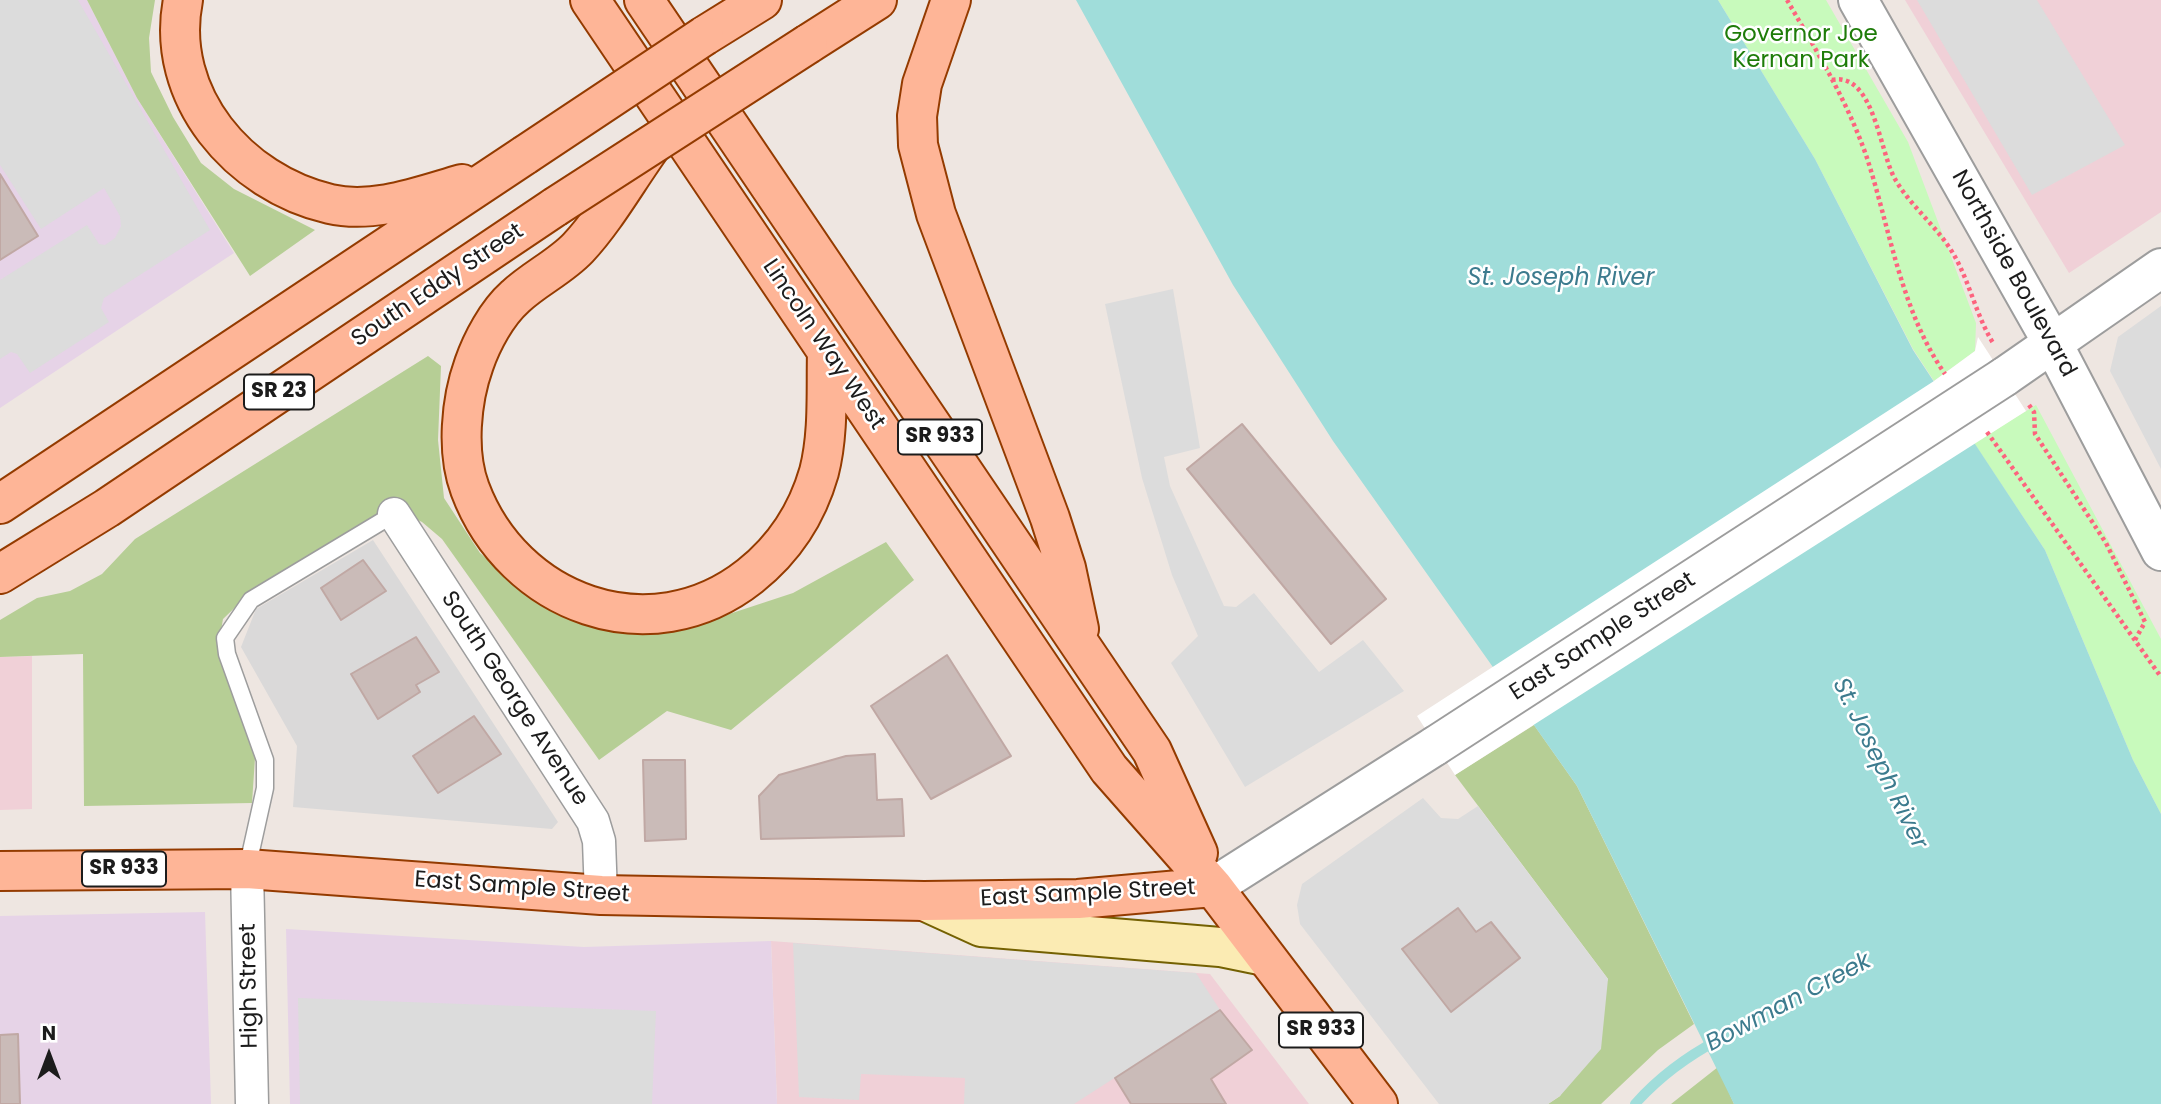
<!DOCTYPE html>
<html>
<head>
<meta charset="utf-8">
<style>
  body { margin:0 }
  #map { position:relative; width:2161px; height:1104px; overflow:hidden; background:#eee6e1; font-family:Poppins,sans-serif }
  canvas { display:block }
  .north { position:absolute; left:14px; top:1020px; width:70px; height:70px; -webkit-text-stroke:5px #fff; paint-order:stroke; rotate:0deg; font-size:19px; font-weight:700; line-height:28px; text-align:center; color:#1c1c1c }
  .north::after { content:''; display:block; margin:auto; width:24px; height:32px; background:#1c1c1c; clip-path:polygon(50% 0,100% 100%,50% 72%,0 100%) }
</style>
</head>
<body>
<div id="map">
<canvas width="2161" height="1104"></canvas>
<div class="north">N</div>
</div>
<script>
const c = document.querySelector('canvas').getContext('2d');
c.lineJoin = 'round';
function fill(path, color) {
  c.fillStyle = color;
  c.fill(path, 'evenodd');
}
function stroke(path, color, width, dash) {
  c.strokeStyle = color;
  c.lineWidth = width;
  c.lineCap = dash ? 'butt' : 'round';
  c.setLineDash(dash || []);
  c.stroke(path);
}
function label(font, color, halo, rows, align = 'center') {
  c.font = font + ' Poppins,sans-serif';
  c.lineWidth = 5;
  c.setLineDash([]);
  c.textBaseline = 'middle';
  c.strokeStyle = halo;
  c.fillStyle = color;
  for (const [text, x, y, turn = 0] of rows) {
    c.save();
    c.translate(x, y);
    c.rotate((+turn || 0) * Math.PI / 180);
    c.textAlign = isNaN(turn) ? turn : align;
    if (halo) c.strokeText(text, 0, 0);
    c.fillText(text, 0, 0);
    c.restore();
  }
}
fill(new Path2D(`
  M 373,540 L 558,822 L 552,829 L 293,807 L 297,746 L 241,647 L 256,609 Z`), '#dad9d9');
fill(new Path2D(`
  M 1905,0 L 2161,0 L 2161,212 L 2069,273 Z
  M 32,656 L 32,809 L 0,810 L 0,657 Z
  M 771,941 L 1210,974 L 1309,1104 L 777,1104 Z`), '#f0d0d7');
fill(new Path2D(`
  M 0,0 L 87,0 L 137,98 L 234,253 L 0,408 Z
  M 205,912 L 211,1104 L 0,1104 L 0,916 Z
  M 286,929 L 584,947 L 771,941 L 777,1104 L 290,1104 Z`), '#e6d3e7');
fill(new Path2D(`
  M 87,0 L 155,0 L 149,38 L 151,72 L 173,117 L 201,163 L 234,189 L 315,230 L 250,276 L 137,98 Z
  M 428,356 L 441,366 L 438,440 L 444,498 L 480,553 L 508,577 L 637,630 L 714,619 L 793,593 L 886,542 L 914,580 L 731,730 L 667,711 L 599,760 L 442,539 L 422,522 L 395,509 L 250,593 L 223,619 L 218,648 L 242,710 L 255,758 L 252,803 L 84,806 L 83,654 L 0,657 L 0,620 L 37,598 L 70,591 L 102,574 L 135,539 Z
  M 1534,725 L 1577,786 L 1694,1024 L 1658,1050 L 1601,1104 L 1548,1104 L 1560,1096 L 1608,979 L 1455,775 Z
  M 1718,1067 L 1734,1104 L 1671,1104 Z`), '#b6ce95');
fill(new Path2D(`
  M 1718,0 L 1826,0 L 1908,142 L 1976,323 L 1975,351 L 1934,381 L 1913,349 L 1815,159 Z
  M 2036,405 L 2161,639 L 2161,814 L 2133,760 L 2045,550 L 1974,443 Z`), '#c8fabc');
fill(new Path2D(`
  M 0,0 L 78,0 L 210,230 L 104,298 L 101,308 L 109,322 L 30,373 L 17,354 L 11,352 L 0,359 L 0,280 L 87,225 L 99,244 L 105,245 L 115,238 L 121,226 L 120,216 L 104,188 L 41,229 L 0,165 Z
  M 1917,0 L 2037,0 L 2125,145 L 2032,195 Z
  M 1173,289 L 1200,448 L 1164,457 L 1170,486 L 1224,606 L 1236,607 L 1254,593 L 1319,672 L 1363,640 L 1404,691 L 1245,787 L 1171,663 L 1198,636 L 1172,575 L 1142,478 L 1105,304 Z
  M 2161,306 L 2161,469 L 2110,371 L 2118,337 Z
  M 1423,798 L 1441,818 L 1458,819 L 1478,806 L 1608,979 L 1601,1049 L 1560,1096 L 1548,1104 L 1439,1104 L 1300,924 L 1297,905 L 1302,884 ZM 1458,908 L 1476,932 L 1491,922 L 1520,958 L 1451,1012 L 1402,949 Z
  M 793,943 L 1196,973 L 1220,1010 L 1074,1104 L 964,1104 L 965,1078 L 861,1074 L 859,1100 L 799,1097 Z
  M 298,998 L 656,1011 L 652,1104 L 300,1104 Z`), '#dcdcdc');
fill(new Path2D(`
  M 1076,0 L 1718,0 L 1815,159 L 1913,350 L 2045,550 L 2133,760 L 2161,814 L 2161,1104 L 1734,1104 L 1577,786 L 1333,441 L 1233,285 Z`), '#a0ddda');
fill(new Path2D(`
  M 1978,337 L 2026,411 L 1455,775 L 1417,716 L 1934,381 L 1975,351 Z`), '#fff');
stroke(new Path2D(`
  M 1635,1104 C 1659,1077 1686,1057 1718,1040`), '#a0ddda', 10);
const building = new Path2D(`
  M 0,174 L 38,236 L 0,260 Z
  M 1242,424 L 1386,599 L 1331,644 L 1187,469 Z
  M 363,560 L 386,591 L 341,620 L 321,588 Z
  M 416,637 L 439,672 L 416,685 L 420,692 L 378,719 L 351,674 Z
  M 947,655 L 1011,756 L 931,799 L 871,706 Z
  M 474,716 L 501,754 L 438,793 L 413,756 Z
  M 875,754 L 877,800 L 902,799 L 904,836 L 761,839 L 759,796 L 779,775 L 846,756 Z
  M 643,760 L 685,760 L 686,839 L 645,841 Z
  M 1458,908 L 1476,932 L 1491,922 L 1520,958 L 1451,1012 L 1402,949 Z
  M 1220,1010 L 1252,1050 L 1211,1079 L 1226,1104 L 1131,1104 L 1115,1078 Z
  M 18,1034 L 20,1104 L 0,1104 L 0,1035 Z`);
fill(building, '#cabbb8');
stroke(building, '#c0a8a4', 2);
const service = new Path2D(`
  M 247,869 L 265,788 L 265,760 L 227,654 L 225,638 L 251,600 L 394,514`);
const minor = new Path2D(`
  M 394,514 L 593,821 L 599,841 L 601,895
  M 247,869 L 252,1104`);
const tertiary = new Path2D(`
  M 1858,0 L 2053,344 L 2161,551
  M 2004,377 L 2161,268
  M 1213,887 L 1435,746`);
const secondary = new Path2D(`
  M 924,901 L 981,927 L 1220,947 L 1264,956`);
const primary = new Path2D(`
  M 183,0 C 164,96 239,183 330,204 C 374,214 420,196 462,184
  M 590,0 L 1109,769 L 1213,887 L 1378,1104
  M 644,0 L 1152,751 L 1198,853
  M 951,0 L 922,84 L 917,116 L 918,145 L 936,214 L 1050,518 L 1066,568 L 1079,629
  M 704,36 L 762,0
  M 808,44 L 877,0
  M 652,145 C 628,178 606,218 578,248 C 560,267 534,279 515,297 C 497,313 482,341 474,364 C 461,400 456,452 470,489 C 513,604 650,655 750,576 C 784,549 807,514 819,472 C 829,433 826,391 827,351
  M 0,504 L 525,155
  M 0,574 L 107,508 L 555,207
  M 0,871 L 247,869 L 601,895 L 924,901 L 1078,899 L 1213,887`);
stroke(service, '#9d9d9d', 19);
stroke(minor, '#9d9d9d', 35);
stroke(tertiary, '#9d9d9d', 42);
stroke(secondary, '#746102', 42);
stroke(primary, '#943b00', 42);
stroke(new Path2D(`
  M 1787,0 C 1816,50 1848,102 1867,158 C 1890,229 1901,311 1945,374
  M 1832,80 C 1874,71 1880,154 1895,179 C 1911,207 1938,227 1954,255 C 1970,283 1976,315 1993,343
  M 2029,405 L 2034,412 L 2035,434 L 2106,543 L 2145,622 L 2135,640
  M 1987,432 L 2161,677`), '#fd637e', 4.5, [3.5, 3.5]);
stroke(service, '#fff', 16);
stroke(minor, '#fff', 32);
stroke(tertiary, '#fff', 38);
stroke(secondary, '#fbebb3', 38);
stroke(primary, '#feb597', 38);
const tertiaryBridge = new Path2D(`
  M 1435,746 L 2004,377`);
const primaryBridge = new Path2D(`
  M 525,155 L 704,36
  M 555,207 L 808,44`);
stroke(tertiaryBridge, '#9d9d9d', 42, []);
stroke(primaryBridge, '#943b00', 42, []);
stroke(tertiaryBridge, '#fff', 38);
stroke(primaryBridge, '#feb597', 38);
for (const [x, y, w] of [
  [279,392,70],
  [940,437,84],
  [124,869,84],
  [1321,1030,84]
]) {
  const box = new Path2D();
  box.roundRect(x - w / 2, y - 17.5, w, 35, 5);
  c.fillStyle = '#fff';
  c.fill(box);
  stroke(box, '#1c1c1c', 2);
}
label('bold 21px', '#1c1c1c', null, [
  ["SR 23",279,392],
  ["SR 933",940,437],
  ["SR 933",124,869],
  ["SR 933",1321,1030]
]);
label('23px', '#1e7c09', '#fff', [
  ["Governor Joe",1801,35],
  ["Kernan Park",1801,61]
]);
label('23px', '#1c1c1c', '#fff', [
  ["Northside Boulevard",2013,274,61],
  ["South Eddy Street",438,286,-34],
  ["Lincoln Way West",823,345,56],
  ["East Sample Street",1603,637,-33],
  ["South George Avenue",514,699,57],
  ["East Sample Street",522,888,4],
  ["East Sample Street",1088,894,-3],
  ["High Street",250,986,-91]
]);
label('italic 24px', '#3c7b8e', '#fff', [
  ["St. Joseph River",1561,279],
  ["St. Joseph River",1879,764,64],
  ["Bowman Creek",1789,1003,-28]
]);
</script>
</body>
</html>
